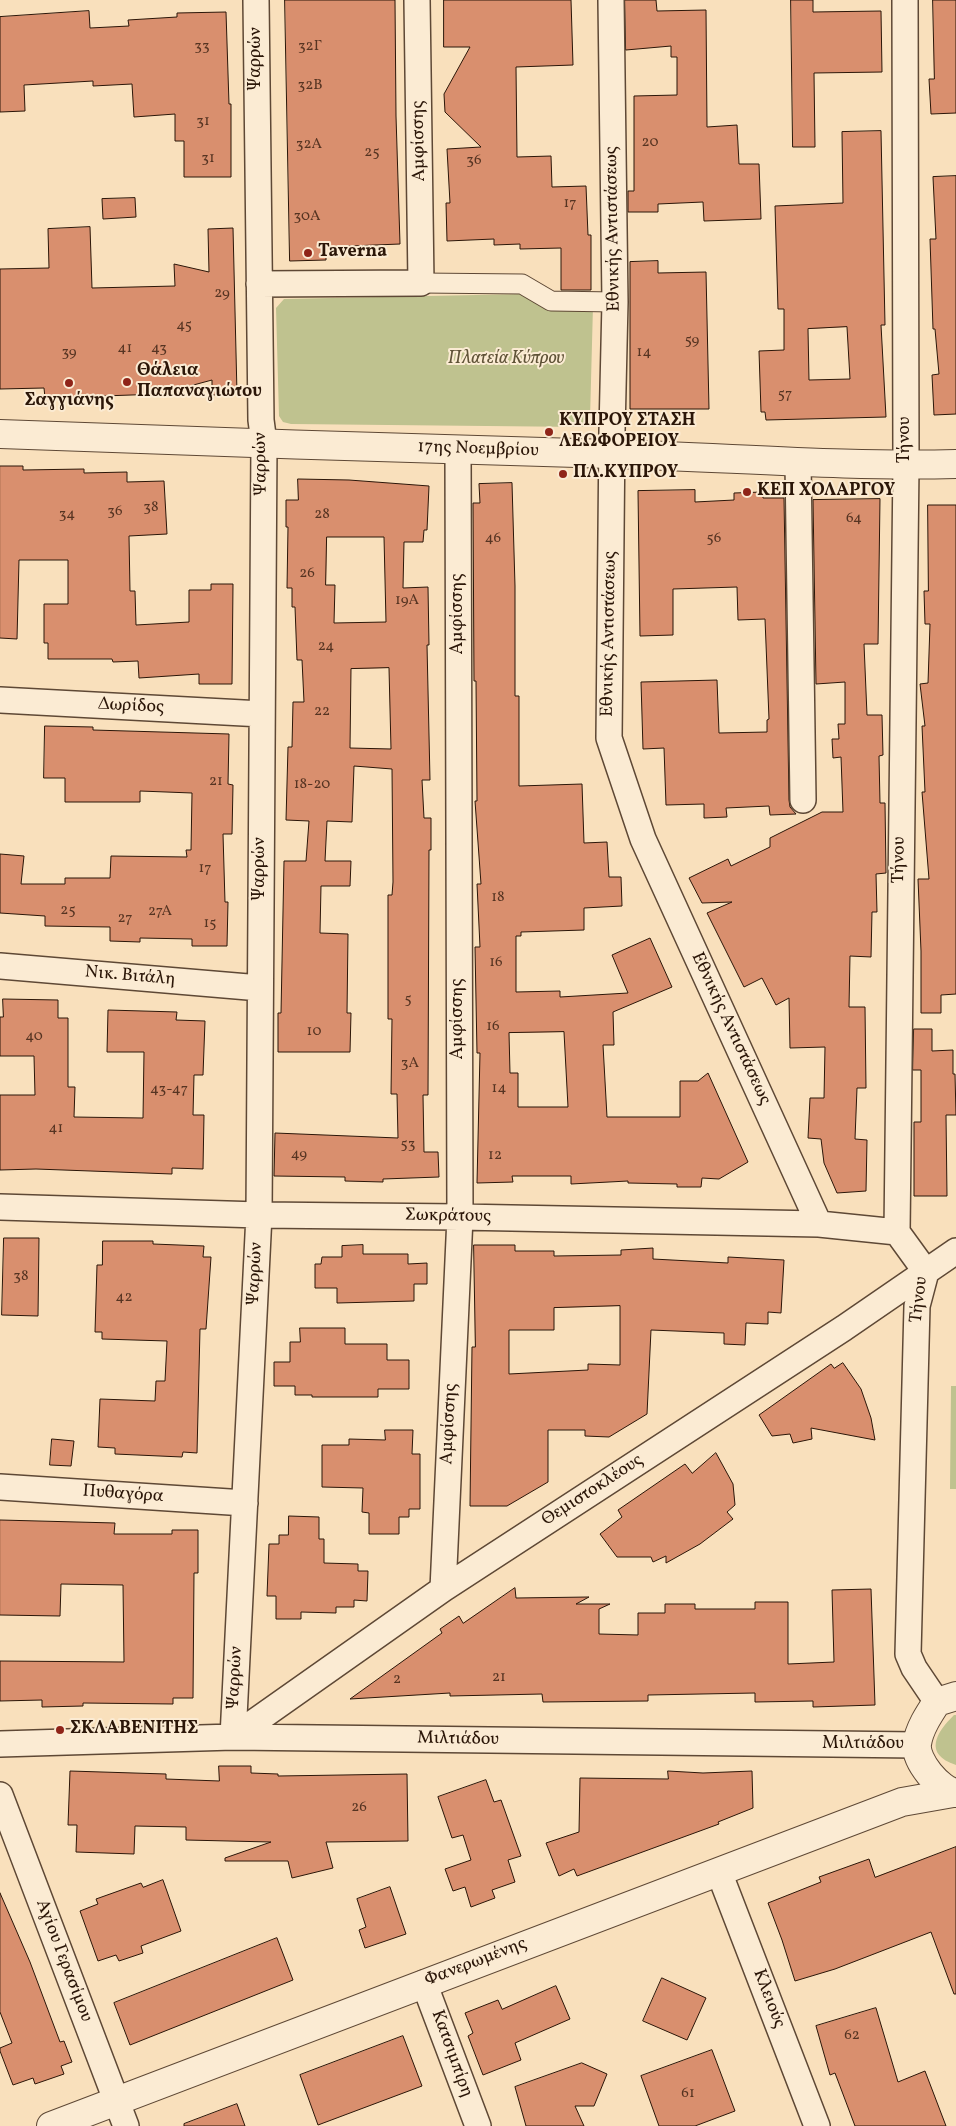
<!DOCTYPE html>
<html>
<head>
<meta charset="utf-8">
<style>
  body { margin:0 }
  canvas { display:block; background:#f9e0bc }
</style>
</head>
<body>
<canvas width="956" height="2126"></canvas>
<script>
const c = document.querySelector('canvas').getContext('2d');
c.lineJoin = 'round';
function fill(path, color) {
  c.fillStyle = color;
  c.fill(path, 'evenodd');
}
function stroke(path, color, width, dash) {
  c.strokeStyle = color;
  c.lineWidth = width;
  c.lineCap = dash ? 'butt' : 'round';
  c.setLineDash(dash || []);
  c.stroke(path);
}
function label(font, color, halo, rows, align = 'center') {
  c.font = font + ' Vollkorn,serif';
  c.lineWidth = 4;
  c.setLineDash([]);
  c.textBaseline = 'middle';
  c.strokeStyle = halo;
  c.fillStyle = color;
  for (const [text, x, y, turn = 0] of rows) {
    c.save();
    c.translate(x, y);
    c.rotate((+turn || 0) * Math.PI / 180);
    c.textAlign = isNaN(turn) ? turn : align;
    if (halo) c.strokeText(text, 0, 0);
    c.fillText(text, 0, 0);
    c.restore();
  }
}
fill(new Path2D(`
  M 525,294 L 593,306 L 590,419 L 584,427 L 291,424 L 283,422 L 279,416 L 276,308 L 284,299 Z
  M 951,1386 L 956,1386 L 956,1489 L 950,1489 Z
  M 954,1715 L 956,1715 L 956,1765 C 923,1754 936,1733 954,1715 Z`), '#bfc28f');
const building = new Path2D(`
  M 285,0 L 395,0 L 396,116 L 400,244 L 326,247 L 326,260 L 290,261 Z
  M 444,0 L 571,0 L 573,65 L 516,67 L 517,157 L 551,156 L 552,187 L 586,186 L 588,235 L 591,235 L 591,290 L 561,290 L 561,248 L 520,249 L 520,244 L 494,245 L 494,239 L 447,241 L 446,203 L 450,203 L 447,149 L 481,147 L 445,112 L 444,94 L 470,47 L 444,47 Z
  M 625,0 L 656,0 L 657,11 L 706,10 L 707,127 L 737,125 L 739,164 L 759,164 L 761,219 L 704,221 L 703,202 L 658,204 L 658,212 L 628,212 L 628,191 L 634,191 L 634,96 L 677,95 L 677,57 L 671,57 L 671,46 L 626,50 Z
  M 791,0 L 813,0 L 813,12 L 881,11 L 882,72 L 814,73 L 815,147 L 793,147 Z
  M 933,0 L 956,0 L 956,113 L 931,114 L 929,79 L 934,79 Z
  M 89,11 L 90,28 L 129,26 L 128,20 L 177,17 L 177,13 L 226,12 L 229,104 L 231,104 L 231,177 L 184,177 L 184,141 L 175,141 L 175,114 L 134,117 L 132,84 L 93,86 L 93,81 L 24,85 L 25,111 L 0,112 L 0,17 Z
  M 881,131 L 885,325 L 881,325 L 886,417 L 766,420 L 765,412 L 761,412 L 759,351 L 784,350 L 784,309 L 778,309 L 775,206 L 843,203 L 842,132 ZM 847,327 L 850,379 L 809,380 L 808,329 Z
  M 956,176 L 956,414 L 934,415 L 932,375 L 939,374 L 935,329 L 933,329 L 930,239 L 936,239 L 933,177 Z
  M 135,198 L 136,217 L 103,219 L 102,199 Z
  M 90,227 L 92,288 L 175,286 L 174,264 L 209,272 L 208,229 L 233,228 L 237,394 L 212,395 L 212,380 L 160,394 L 45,398 L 44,388 L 0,389 L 0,269 L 49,268 L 48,229 Z
  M 658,261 L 658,273 L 706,272 L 709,409 L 630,409 L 630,262 Z
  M 0,466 L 23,466 L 23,470 L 84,469 L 84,473 L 127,472 L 127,482 L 164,481 L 167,534 L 129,536 L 130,591 L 135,591 L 136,625 L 189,622 L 189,590 L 211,590 L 211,584 L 233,584 L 232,684 L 199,684 L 199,674 L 139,678 L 138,661 L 113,662 L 112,659 L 48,659 L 48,643 L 44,643 L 44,604 L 68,604 L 68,560 L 19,560 L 17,639 L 0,638 Z
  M 298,479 L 349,480 L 429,486 L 427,530 L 424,530 L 423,542 L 404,542 L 403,588 L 428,587 L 429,645 L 427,645 L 430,780 L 422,780 L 424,818 L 431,818 L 431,850 L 429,850 L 428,1095 L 423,1095 L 424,1152 L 438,1152 L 439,1177 L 383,1179 L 383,1182 L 345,1181 L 345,1177 L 274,1176 L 275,1133 L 398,1138 L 397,1094 L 391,1094 L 392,1019 L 388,1019 L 388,895 L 392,895 L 393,882 L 392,769 L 354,766 L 352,822 L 327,821 L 325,861 L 351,861 L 350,886 L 321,886 L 320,933 L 348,934 L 347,1013 L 351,1013 L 350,1052 L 278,1052 L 278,1013 L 281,1013 L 284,861 L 306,861 L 309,821 L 286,820 L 288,747 L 292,747 L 293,702 L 304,702 L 302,660 L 297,660 L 295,607 L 292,607 L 292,588 L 287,588 L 288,527 L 286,527 L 286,500 L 298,500 ZM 327,537 L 384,537 L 386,622 L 334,623 L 335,585 L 326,585 ZM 389,668 L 391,749 L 350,748 L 351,669 Z
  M 512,483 L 515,586 L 515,696 L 519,696 L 519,786 L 582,784 L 584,843 L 607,842 L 609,877 L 621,877 L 622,906 L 584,908 L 584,930 L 521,932 L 521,936 L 516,936 L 516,992 L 560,991 L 560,997 L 628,993 L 612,955 L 650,938 L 672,987 L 613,1012 L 614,1045 L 603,1045 L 607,1117 L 680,1117 L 680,1081 L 698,1081 L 708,1073 L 748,1162 L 719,1179 L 702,1178 L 701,1187 L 677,1187 L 677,1184 L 628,1183 L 628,1181 L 571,1184 L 571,1176 L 512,1176 L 513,1182 L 477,1183 L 480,1053 L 477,1053 L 475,947 L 480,947 L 477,884 L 481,884 L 475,801 L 477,801 L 476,681 L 474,681 L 473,503 L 480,503 L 479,484 ZM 564,1032 L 568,1107 L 518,1107 L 518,1073 L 510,1073 L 509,1033 Z
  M 695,490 L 695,502 L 734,500 L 734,493 L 763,492 L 763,498 L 784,498 L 789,800 L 790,807 L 796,814 L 770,815 L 769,806 L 726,808 L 727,817 L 704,818 L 704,804 L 666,805 L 664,748 L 643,749 L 641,682 L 717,680 L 719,733 L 767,732 L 767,720 L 769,719 L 765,619 L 738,620 L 737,587 L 673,589 L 673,635 L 640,636 L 638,491 Z
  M 880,499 L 878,644 L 864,644 L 867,715 L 882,715 L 883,755 L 879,756 L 880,803 L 885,803 L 886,873 L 876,874 L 877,912 L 872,912 L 871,957 L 850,956 L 849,1007 L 865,1007 L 866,1088 L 857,1088 L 855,1139 L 867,1140 L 866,1191 L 837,1193 L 824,1163 L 821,1139 L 808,1138 L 810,1098 L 824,1098 L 825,1047 L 790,1048 L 789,998 L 776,1005 L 762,978 L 744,987 L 707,913 L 732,902 L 702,903 L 689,878 L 728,859 L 731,866 L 770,847 L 770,838 L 822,812 L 843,812 L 841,757 L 833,758 L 832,739 L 839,739 L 838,724 L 845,724 L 845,682 L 816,684 L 813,500 Z
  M 928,505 L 956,505 L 956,994 L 941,995 L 941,1013 L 921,1013 L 921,951 L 918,879 L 929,879 L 922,792 L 925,792 L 922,726 L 925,726 L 920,684 L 928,683 L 930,624 L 925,624 L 924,591 L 928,591 Z
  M 45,726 L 93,727 L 93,730 L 229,734 L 228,784 L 233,785 L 232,834 L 223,834 L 225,902 L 228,902 L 227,946 L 192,946 L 192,939 L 140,938 L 140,942 L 110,941 L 110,927 L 45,926 L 45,916 L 0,913 L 0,854 L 24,856 L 21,884 L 65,884 L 65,878 L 110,878 L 111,856 L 187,857 L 186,850 L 191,850 L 192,793 L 140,791 L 140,802 L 65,802 L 65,778 L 44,778 Z
  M 3,999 L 58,1000 L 58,1018 L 68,1018 L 68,1087 L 75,1087 L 74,1117 L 143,1118 L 144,1052 L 107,1052 L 108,1010 L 177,1012 L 176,1020 L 205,1021 L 203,1075 L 194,1075 L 193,1115 L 204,1115 L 203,1169 L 172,1168 L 172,1174 L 36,1169 L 0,1170 L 0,1095 L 35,1095 L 34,1056 L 0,1056 L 0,1017 L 3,1017 Z
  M 914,1029 L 932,1029 L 932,1051 L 953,1050 L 953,1074 L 955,1074 L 956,1115 L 946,1115 L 947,1196 L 914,1196 L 914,1122 L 921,1122 L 921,1070 L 913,1070 Z
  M 4,1238 L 39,1238 L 38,1316 L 2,1315 Z
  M 103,1241 L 153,1241 L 153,1244 L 204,1246 L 203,1257 L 211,1257 L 206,1329 L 200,1329 L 197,1453 L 183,1452 L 182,1457 L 115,1454 L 115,1448 L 98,1447 L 100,1399 L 155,1401 L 156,1381 L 165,1381 L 167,1341 L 102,1339 L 102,1332 L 95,1332 L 97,1265 L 102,1265 Z
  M 363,1245 L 363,1254 L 408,1254 L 408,1264 L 427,1263 L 427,1284 L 414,1284 L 414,1301 L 337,1303 L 337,1288 L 315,1288 L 315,1264 L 321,1264 L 322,1257 L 342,1257 L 342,1246 Z
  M 474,1245 L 515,1245 L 515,1251 L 554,1251 L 554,1256 L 621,1255 L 621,1250 L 653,1248 L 653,1259 L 728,1263 L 728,1257 L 784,1260 L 781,1313 L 768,1312 L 768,1324 L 746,1323 L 745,1345 L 724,1344 L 724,1333 L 651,1330 L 647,1414 L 609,1437 L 585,1436 L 585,1430 L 548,1430 L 548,1482 L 507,1506 L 470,1506 L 472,1347 L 475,1347 ZM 620,1306 L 620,1365 L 588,1364 L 588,1370 L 509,1374 L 509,1330 L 554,1330 L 554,1308 Z
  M 300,1328 L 345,1328 L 345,1344 L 387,1344 L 387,1360 L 409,1360 L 409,1389 L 378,1389 L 378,1397 L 312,1397 L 312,1395 L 295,1395 L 295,1386 L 274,1386 L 274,1362 L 290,1362 L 290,1342 L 300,1342 Z
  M 843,1363 L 861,1389 L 871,1418 L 875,1440 L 811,1428 L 812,1439 L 793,1443 L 790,1434 L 772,1436 L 759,1415 L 831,1364 L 834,1368 Z
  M 385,1430 L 413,1430 L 412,1454 L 420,1454 L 420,1509 L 409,1509 L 409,1517 L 399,1517 L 399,1534 L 369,1534 L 369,1513 L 362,1512 L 363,1488 L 322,1487 L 322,1445 L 349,1445 L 349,1439 L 385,1440 Z
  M 52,1439 L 74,1441 L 71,1466 L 50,1465 Z
  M 716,1453 L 733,1484 L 735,1505 L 727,1512 L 733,1519 L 700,1544 L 666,1563 L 666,1556 L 653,1562 L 651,1557 L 617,1557 L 600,1534 L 622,1517 L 618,1510 L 685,1464 L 692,1473 Z
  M 289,1516 L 319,1517 L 319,1539 L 324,1539 L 324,1563 L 358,1564 L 358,1571 L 368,1571 L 367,1601 L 354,1600 L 354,1607 L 336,1607 L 336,1613 L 301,1612 L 301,1619 L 276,1619 L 276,1596 L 267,1596 L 269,1544 L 279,1544 L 279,1535 L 288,1535 Z
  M 0,1520 L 115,1523 L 114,1534 L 172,1534 L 172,1530 L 198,1530 L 198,1573 L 194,1573 L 193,1698 L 173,1698 L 173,1704 L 83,1703 L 83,1706 L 42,1707 L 42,1700 L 0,1701 L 0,1661 L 124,1662 L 123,1585 L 61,1584 L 60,1616 L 0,1615 Z
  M 515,1588 L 516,1598 L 589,1597 L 576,1604 L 610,1604 L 599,1609 L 599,1634 L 638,1635 L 638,1613 L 665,1613 L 665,1604 L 695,1604 L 695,1609 L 755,1609 L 755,1602 L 788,1602 L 788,1664 L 834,1662 L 832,1590 L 871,1589 L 875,1705 L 813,1707 L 813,1701 L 755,1702 L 755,1693 L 648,1695 L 648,1701 L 543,1702 L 542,1694 L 450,1696 L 450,1693 L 350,1699 L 442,1633 L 440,1629 L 459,1616 L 463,1623 Z
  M 219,1766 L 251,1766 L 251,1773 L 278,1774 L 278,1776 L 407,1774 L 408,1841 L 326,1842 L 333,1868 L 292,1878 L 288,1861 L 225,1861 L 225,1858 L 271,1842 L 186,1840 L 186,1827 L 135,1826 L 134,1854 L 76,1852 L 77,1825 L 68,1825 L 70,1771 L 166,1774 L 166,1779 L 219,1781 Z
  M 668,1771 L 703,1773 L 752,1771 L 753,1808 L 718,1822 L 719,1824 L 577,1876 L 574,1869 L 559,1876 L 546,1843 L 579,1832 L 580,1778 L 668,1779 Z
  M 486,1780 L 494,1802 L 501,1800 L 521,1856 L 508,1860 L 515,1882 L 492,1890 L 495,1898 L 471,1907 L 465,1887 L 453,1891 L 445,1869 L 471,1860 L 463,1835 L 452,1838 L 438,1797 Z
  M 956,1847 L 956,1994 L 954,1994 L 931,1932 L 835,1969 L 795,1981 L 782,1940 L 768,1903 L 821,1882 L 819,1877 L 869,1859 L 875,1877 Z
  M 163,1880 L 181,1931 L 141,1946 L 143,1953 L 119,1961 L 116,1955 L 98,1961 L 80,1911 L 98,1904 L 96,1899 L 141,1883 L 143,1887 Z
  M 390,1887 L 406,1934 L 365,1948 L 359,1930 L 366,1927 L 357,1899 Z
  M 0,1893 L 30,1962 L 60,2042 L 64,2041 L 72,2062 L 61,2066 L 64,2074 L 35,2084 L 33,2078 L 13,2085 L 0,2051 L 0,2048 L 12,2043 L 0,2012 Z
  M 277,1938 L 293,1980 L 130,2045 L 114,2003 Z
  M 662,1978 L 706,1998 L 687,2040 L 643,2021 Z
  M 556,1986 L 570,2019 L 515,2043 L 521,2060 L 483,2075 L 468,2036 L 473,2033 L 465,2013 L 498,2000 L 502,2009 Z
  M 876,2008 L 898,2082 L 925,2071 L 946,2126 L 855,2126 L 835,2073 L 830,2075 L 816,2026 Z
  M 403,2036 L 422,2086 L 318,2125 L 300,2075 Z
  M 712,2050 L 735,2111 L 695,2126 L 659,2126 L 641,2076 Z
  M 582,2063 L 607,2074 L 594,2106 L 575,2106 L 584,2126 L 526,2126 L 515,2087 Z
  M 237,2104 L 245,2126 L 184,2126 L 184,2124 Z`);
fill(building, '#d98f6e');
stroke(building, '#2b1608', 1);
const pedestrian = new Path2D(`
  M 421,283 L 522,284 L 551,301 L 615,302`);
const minor = new Path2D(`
  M 611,0 L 615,302 L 612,431 L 609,738 L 643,839 L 819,1224
  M 905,0 L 906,465 L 897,1232 L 926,1272 L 917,1306 L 908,1654 L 914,1668 L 937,1702
  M 259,284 L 421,283 L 417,0
  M 798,463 L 803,800
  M 0,700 L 262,714
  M 0,966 L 260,988
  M 0,1207 L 259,1215 L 460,1217 L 819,1224 L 897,1232
  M 0,1487 L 245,1503
  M 443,1589 L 460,1217 L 458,449
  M 233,1737 L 259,1215 L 264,443 L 261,420 L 256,0
  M 233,1737 L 443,1589 L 844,1328 L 956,1251
  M 0,1744 L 233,1737 L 917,1745
  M 0,1795 L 126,2126
  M 719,1872 L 817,2126
  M 424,1983 L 478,2126`);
const tertiary = new Path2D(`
  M 0,434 C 203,441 407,449 610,454 C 726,457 840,467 956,464
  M 956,1696 L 937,1702 C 929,1714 919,1729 917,1744 C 915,1761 939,1790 956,1793
  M 51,2126 L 902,1802 L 953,1793`);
stroke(pedestrian, '#5e4835', 21);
stroke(minor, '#5e4835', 28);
stroke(tertiary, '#5e4835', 30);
stroke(pedestrian, '#fbebd3', 19);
stroke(minor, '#fbebd3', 25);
stroke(tertiary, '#fbebd3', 28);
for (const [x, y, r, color] of [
  [308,253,5,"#8f2418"],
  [127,382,5,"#8f2418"],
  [69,383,5,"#8f2418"],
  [549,432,5,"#8f2418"],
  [563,474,5,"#8f2418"],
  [747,492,5,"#8f2418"],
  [60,1730,5,"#8f2418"]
]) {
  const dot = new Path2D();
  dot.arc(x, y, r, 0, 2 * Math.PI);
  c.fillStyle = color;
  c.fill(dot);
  stroke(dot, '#fbebd3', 2);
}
label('15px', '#563422', null, [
  ["33",202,47],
  ["32Γ",310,47],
  ["32Β",310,86],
  ["31",203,122],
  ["20",650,143],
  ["32Α",309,145],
  ["25",372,153],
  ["31",208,159],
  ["36",474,161],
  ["17",570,204],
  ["30Α",307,217],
  ["29",222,294],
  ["45",184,326],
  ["59",692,341],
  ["41",125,349],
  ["43",159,349],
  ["39",69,353],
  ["14",644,353],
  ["57",785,395],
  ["38",151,508],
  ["36",115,512],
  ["34",67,515],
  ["28",322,515],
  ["64",854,519],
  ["46",493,539],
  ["56",714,539],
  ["26",307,574],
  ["19Α",407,601],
  ["24",326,647],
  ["22",322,712],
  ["21",216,782],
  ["18-20",312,785],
  ["17",205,869],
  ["18",498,898],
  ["25",68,911],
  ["27Α",160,912],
  ["27",125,919],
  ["15",210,924],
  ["16",496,963],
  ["5",408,1000],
  ["16",493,1027],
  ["10",314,1032],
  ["40",34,1037],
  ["3Α",410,1064],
  ["14",499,1089],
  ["43-47",169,1090],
  ["41",56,1129],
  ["53",408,1145],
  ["49",299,1155],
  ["12",495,1156],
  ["38",21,1277],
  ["42",124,1298],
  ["21",499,1678],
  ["2",397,1680],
  ["26",359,1808],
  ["62",852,2036],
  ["61",688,2094]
]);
label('18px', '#2b1608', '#fbebd3', [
  ["Ψαρρών",257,59,-90],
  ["Αμφίσσης",420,141,-91],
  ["Εθνικής Αντιστάσεως",614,229,-91],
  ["Τήνου",906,440,-90],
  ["17ης Νοεμβρίου",478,450,2],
  ["Ψαρρών",262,464,-91],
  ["Αμφίσσης",459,614,-90],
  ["Εθνικής Αντιστάσεως",610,634,-89],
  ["Δωρίδος",131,707,3],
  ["Τήνου",900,860,-89],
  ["Ψαρρών",261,869,-90],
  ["Νικ. Βιτάλη",130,977,5],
  ["Αμφίσσης",459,1019,-90],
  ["Εθνικής Αντιστάσεως",730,1029,65],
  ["Σωκράτους",448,1217,1],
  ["Ψαρρών",256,1274,-87],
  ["Τήνου",920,1300,-83],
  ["Αμφίσσης",450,1424,-87],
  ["Θεμιστοκλέους",593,1491,-33],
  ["Πυθαγόρα",123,1495,4],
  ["Ψαρρών",236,1678,-87],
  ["Μιλτιάδου",458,1740,1],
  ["Μιλτιάδου",863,1745],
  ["Αγίου Γερασίμου",63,1961,69],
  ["Φανερωμένης",476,1963,-21],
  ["Κλειούς",768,1999,69],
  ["Κατσιμπίρη",451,2054,70]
]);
label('bold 18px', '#2b1608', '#fbebd3', [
  ["Taverna",318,253],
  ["Θάλεια",137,372],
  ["Παπαναγιώτου",137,393],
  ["Σαγγιάνης",69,402,"center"],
  ["ΚΥΠΡΟΥ ΣΤΑΣΗ",559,422],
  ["ΛΕΩΦΟΡΕΙΟΥ",559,443],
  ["ΠΛ.ΚΥΠΡΟΥ",573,474],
  ["ΚΕΠ ΧΟΛΑΡΓΟΥ",757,492],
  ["ΣΚΛΑΒΕΝΙΤΗΣ",70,1730]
], 'left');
label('italic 18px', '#5f5237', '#fbebd3', [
  ["Πλατεία Κύπρου",506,360]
]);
</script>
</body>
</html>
